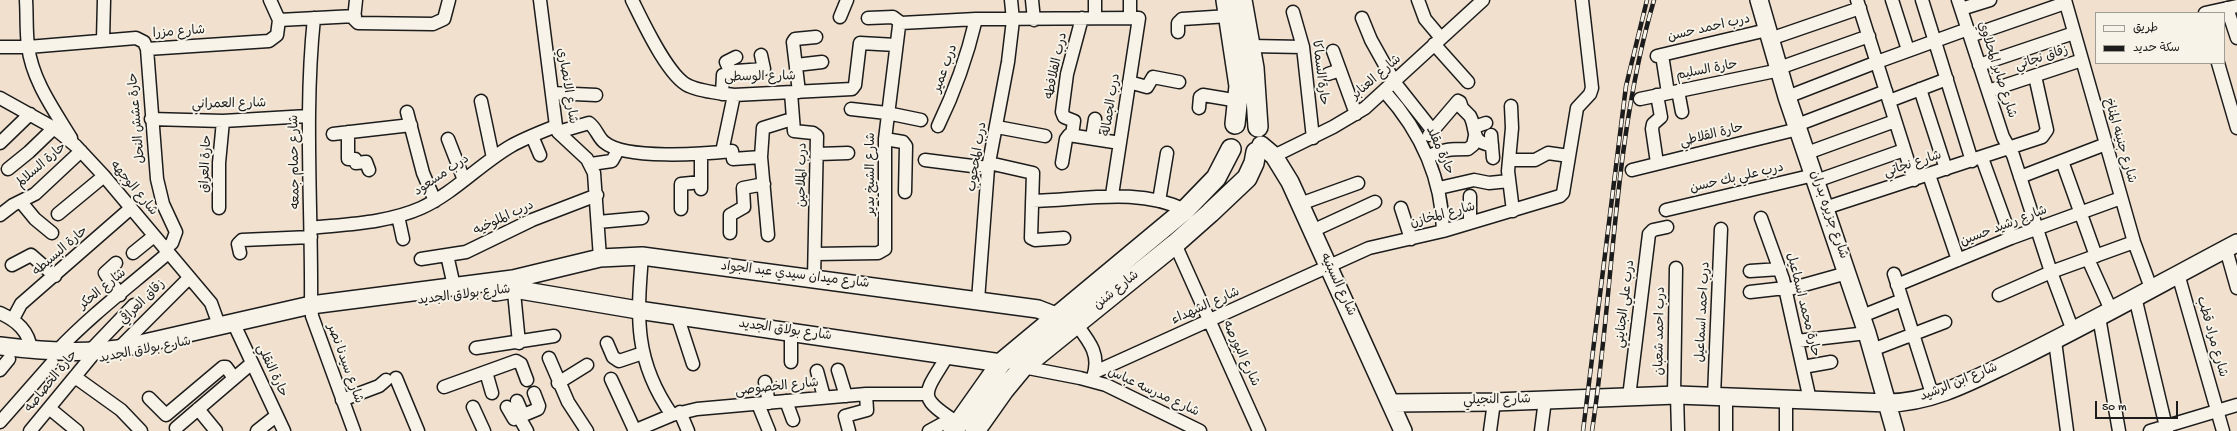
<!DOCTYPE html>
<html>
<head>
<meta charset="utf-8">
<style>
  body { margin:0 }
  #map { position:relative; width:2237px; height:431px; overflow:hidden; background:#f0e0cd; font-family:"Gochi Hand","Playpen Sans Arabic",sans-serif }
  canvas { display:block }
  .legend { position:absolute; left:2095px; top:12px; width:130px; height:52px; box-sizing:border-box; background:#f7f3e8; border:1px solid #9f9d96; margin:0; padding:5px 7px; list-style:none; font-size:12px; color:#1c1c1c }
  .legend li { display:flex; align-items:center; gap:8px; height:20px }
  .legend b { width:20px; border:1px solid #9f9d96 }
  .scale { position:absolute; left:2095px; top:401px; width:83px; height:18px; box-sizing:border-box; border:2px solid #1c1c1c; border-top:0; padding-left:5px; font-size:12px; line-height:14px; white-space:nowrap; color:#1c1c1c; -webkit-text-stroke:3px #f7f3e8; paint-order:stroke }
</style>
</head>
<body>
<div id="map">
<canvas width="2237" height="431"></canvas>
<ul class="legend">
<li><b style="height:5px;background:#f7f3e8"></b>طريق</li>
<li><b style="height:5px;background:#1c1c1c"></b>سكة حديد</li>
</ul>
<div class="scale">50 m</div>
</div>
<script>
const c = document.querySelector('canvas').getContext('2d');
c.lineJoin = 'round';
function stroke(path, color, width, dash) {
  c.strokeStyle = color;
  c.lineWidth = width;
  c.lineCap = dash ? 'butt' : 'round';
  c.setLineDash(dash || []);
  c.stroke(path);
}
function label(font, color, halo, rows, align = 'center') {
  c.font = font + ' "Gochi Hand","Playpen Sans Arabic",sans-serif';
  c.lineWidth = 4;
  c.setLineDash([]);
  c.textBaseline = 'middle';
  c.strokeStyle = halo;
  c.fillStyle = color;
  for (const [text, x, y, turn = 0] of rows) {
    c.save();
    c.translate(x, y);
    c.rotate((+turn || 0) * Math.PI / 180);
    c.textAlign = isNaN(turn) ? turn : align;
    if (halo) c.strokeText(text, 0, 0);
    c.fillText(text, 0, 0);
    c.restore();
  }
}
const street = new Path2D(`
  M 26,0 C 27,15 26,31 28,46 C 32,80 54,110 71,138
  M 356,0 L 354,19 L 358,23 L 433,24 L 444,19 L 449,0
  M 540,0 L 556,126 L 558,132 L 587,159 L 594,173 L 600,258
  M 632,0 C 642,20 668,77 689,86 C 702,92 719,93 734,95 L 852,89 L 855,85 L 860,43 L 896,45
  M 1032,0 L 1034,20
  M 1130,0 L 1130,18
  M 1418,0 L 1425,19 L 1441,38
  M 1857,0 L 1914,180
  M 1892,0 L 1908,50
  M 1922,0 L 1972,161
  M 1958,0 L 2003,137 L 2013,155 L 2051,272 L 2073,331
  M 2065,0 L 2134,242 L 2151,288
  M 2227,8 L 2237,38
  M 1961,9 L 1990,0
  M 1293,12 L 1303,47 L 1313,138
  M 2205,13 L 2237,6
  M 840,17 L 847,0
  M 314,18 C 304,113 312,209 311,305 L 312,316 L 354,431
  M 868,18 L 893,17 L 901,23
  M 1095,18 L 1095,0
  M 1362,18 L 1371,40 L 1395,83 L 1433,131
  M 279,20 L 355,16
  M 1178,32 L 1178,23 L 1182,19 L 1229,16
  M 1970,36 L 2065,3
  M 1770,39 L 1860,8
  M 103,40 L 104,0
  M 1434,44 L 1468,82
  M 1250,46 L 1303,47
  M 0,47 L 28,47 L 136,38 L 144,42 L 147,49 L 157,179 L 163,204 L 176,232 L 172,243 L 165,249
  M 147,49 L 269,41 L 277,35 L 279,20 L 270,0
  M 1333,51 L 1356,114
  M 1662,55 L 1668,93
  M 1657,56 L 1767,30
  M 2218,63 L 2237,128
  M 796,65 L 822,62
  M 1979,65 L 2074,33
  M 1779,68 L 1869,36
  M 731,73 L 726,62 L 736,57
  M 1328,74 L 1340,70
  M 1129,82 L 1147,87 L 1153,77 L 1179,82
  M 1920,89 L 1946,169
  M 1678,91 L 1682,112
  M 1988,91 L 2082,60
  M 799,92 L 793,42 L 795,39 L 816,37
  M 1385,92 C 1421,132 1442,177 1443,231
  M 552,93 L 596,95
  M 791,93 L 794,131 L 813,133 L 817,136 L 814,279
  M 722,94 L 723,75 L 736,71 L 764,69 L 761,55
  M 1787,97 L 1877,62 L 1968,29
  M 0,98 L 54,128 L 76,146 L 104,176 L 211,303 L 219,325
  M 1640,99 L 1780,70
  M 481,101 L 493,158
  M 1889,101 L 1947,79
  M 1511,106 L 1512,128 L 1508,171 L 1513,211
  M 1199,108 L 1200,97 L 1203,95 L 1239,101
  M 851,109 L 887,113 L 921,120
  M 407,112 L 423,173 L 435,201
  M 151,119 L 223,121 L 308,116
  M 1797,125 L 1886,91
  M 938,126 C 955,91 967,57 976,19
  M 997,127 L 1045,136
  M 1474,127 L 1486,123
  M 348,132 L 348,159 L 355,159 L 356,163 L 366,162 L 369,170
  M 558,132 L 589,123 C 596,128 598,137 604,142 C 625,160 704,154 732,151 L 733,159 L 761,157
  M 333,134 L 411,125
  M 1072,135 L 1074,121 L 1064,117 L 1062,112 L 1067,74 L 1082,18
  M 1429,135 L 1458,101 L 1460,102 L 1462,108 L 1470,116 C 1478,131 1469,142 1492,145
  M 1491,135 L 1493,158
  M 532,136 L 540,155
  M 1092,138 L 1095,119
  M 448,139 L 464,180
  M 885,139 L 903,142 L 906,146 L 905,192
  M 0,143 L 30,114
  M 722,152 L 734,95
  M 1807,153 L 1895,121
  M 818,154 L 848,153
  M 1274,156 L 1333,127 L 1365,108 L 1483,0
  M 1428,157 C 1442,149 1452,149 1468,149 L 1473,145 L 1475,136
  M 1982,158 L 2011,238
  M 925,160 L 988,168
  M 1509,160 L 1535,160 L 1548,153 L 1569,156
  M 2062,161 L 2096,256
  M 989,163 L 1033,173 L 1031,238 L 1035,240 L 1064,238
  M 1062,163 L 1066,139 L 1069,135 L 1120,143
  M 1657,163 L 1652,129 L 1653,124 L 1661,117 L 1657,95
  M 591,164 L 612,161 L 618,150
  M 8,169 L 29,152 L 54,128
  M 1632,170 L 1798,129
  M 1929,175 L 1958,260
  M 2020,177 L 2106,144
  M 1816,181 L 1904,150
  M 1439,188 L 1474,180 L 1489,183 L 1509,181
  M 701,189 L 701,154
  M 1032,201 C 1083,200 1138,187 1185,210
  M 1159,201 L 1167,153
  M 21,202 L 35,219 L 52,233
  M 1300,204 L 1358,183
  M 219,208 L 219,163 L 223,121
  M 1401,208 L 1411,239
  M 1825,208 L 2042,137 L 2047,130 L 2035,76
  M 681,209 L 681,184 L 701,182
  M 1666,210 L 1814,175
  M 58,214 L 104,176
  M 0,215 L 13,205 L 35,194 L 81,151
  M 398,216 L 403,239
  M 1761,218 L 1783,279 L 1810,400
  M 598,222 L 642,218
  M 1470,223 L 1470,196
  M 311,228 C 348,224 387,223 421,208 C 454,193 480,164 511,146 C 525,138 541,132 556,126
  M 1312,231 L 1375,202
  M 730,233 L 730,215 L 744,207 L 743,188 L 764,184
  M 768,235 L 761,157 L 763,128 L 792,119
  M 1175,244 L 1259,431
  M 2226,249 L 2237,288
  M 133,253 L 154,236
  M 240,253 L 238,244 L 242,240 L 311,237
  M 815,254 L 878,253 L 885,249 L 885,139 L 899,26 L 901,23 L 976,19 L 1139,18 L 1112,195
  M 447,255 L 454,286
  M 642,256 C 637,318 634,361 672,415
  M 421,259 L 466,252 L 532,220 L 597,195
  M 2088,259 L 2111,310
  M 116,263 L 105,273 L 120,295
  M 12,265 L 31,255 L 55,276
  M 1750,271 L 1780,269
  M 1894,274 L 1933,397
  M 2178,274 L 2223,431
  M 513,282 L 519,343
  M 1897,285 L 2011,238 L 2121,198
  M 1786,290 L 1847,273
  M 1750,292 L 1785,288
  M 1999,295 L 2051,272 L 2134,242
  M 2135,297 L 2167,431
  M 978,300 L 988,168 L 1008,62 L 1013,20 L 1011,0
  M 0,313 C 17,321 29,331 31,350
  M 677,315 L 693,364
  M 1862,316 L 1902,300
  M 2099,317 L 2119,431
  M 13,319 L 21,304 L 131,208
  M 233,322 L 284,431
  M 1076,324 C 1089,341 1101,355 1093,377
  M 791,332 L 791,362
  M 1797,341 L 1867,333
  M 2055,341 L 2067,431
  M 607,343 L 613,357 L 619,361 L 643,353
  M 476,348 L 554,336
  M 118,349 L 189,278
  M 1872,350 L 1945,322
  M 57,351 C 91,315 131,285 168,253
  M 89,352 L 134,305
  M 948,355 C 924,395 915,396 958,423
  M 549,358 L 568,402 L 587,431
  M 1023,367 L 1080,378 L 1106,385 L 1200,431
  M 1803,367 L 1831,362
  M 0,370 L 9,359
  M 838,370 L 846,396
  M 817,371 L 824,397
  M 486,372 L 492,393
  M 1095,372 L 1369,248 L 1443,231 L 1560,196 L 1563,193 L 1577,108 L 1590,94 L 1592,88 L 1582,0
  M 75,377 L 121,410 L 141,431
  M 396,378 L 418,431
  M 611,379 L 635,431
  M 765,382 L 769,403
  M 558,383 L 587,365
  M 444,387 L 516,361 L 521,364 L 527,380
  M 1674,395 L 1676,268
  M 1677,395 L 1678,431
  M 1714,396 L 1721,229
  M 1629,397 L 1649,234 L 1653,230 L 1667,227
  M 1726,397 L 1726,431
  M 149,398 L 166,415 L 223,367 L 226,367 L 234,378
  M 1786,399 L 1786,431
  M 342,400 L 379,386 L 386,380
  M 517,401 L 523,415
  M 786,401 L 793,420
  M 758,404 L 769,431
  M 473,407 L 484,431
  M 507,407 L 514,419 L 538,409 L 539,406 L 534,393
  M 49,408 L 77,431
  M 198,409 L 216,431
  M 680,412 L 688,431
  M 519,417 L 527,431
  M 0,422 L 52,363
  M 176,428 L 252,363
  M 30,431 L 96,351
  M 257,431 L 276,416
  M 634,431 L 672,415 L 697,409 L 866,394 L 927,394
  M 849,431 L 845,416 L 867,410 L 866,394
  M 929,431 L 951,419
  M 1490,431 L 1494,402
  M 1541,431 L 1545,400
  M 2150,431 L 2237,405`);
const secondary = new Path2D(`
  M 1759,0 L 1787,97 L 1867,333 L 1895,431
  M 1261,145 L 1274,156 L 1290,182 L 1403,431
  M 496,292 L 514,289 L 638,310 L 1001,363
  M 0,346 C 39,351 78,354 118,349 L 311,305 L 513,279 L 600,258 L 642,256 L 1038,309 L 1069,321
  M 1392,403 L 1494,402 L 1677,395 L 1888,403 C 1934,402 1973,380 2013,361 C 2089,324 2163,282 2237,243`);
const primary = new Path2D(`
  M 1226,0 L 1239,86 L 1235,124
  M 1242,0 L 1254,68 L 1258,127
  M 953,431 L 1001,363 L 1185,210 L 1216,178 L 1231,149
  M 975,431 L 1004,390 L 1023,367 L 1175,244 L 1210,213 L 1247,178 L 1254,163 L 1256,152`);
stroke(street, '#1c1c1c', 15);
stroke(secondary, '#1c1c1c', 20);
stroke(primary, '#1c1c1c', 22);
stroke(street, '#f7f3e8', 12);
stroke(secondary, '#f7f3e8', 17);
stroke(primary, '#f7f3e8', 19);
const rail = new Path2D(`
  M 1583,431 L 1626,86 L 1647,0
  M 1592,431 C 1614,288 1613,140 1654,0`);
stroke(rail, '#1c1c1c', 4.5);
stroke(rail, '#f7f3e8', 3, [9]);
label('13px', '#1c1c1c', '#f7f3e8', [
  ["درب احمد حسن",1709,29,-13],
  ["شارع مزرا",179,33,-4],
  ["زقاق نجاتي",2042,59,-18],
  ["درب الفلافطه",1057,66,-78],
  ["درب عمير",946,69,-70],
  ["شارع صابر المحلاوي",1996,70,72],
  ["حارة السليم",1707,71,-11],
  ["حارة السماكا",1319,73,83],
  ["شارع الوسطى",760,78,-1],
  ["شارع العنابر",1377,78,-41],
  ["شارع الانصاري",566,86,81],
  ["شارع العمراني",229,105,-1],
  ["درب الجماله",1112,105,-81],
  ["حارة عشش النحل",138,118,-95],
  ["حارة القلاطي",1712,136,-14],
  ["شارع جنينه المناخ",2119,141,74],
  ["حارة مقلد",1439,151,66],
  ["درب المحجوب",978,157,-81],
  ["شارع حمام جمعه",296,162,-91],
  ["حارة العراق",207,164,-87],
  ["شارع نجاتي",1913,165,-18],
  ["حارة السلالم",42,166,-41],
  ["شارع الشيخ بدير",872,174,-90],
  ["درب الملاحين",803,175,-89],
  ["درب مسعود",442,176,-34],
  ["درب علي بك حسن",1737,179,-13],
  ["شارع الوجهه",133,189,50],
  ["شارع جزيره بدران",1828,215,71],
  ["شارع المخازن",1443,216,-15],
  ["درب الملوخيه",504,219,-25],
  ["شارع رشيد حسين",2004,227,-21],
  ["حارة البسيطه",61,252,-41],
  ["شارع ميدان سيدي عبد الجواد",795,276,7],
  ["شارع السبتيه",1337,285,65],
  ["شارع الحكر",103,290,-39],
  ["شارع شنن",1117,291,-39],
  ["شارع بولاق الجديد",464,296,-7],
  ["زقاق العراقي",143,303,-45],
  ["درب علي الجنايني",1626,304,-83],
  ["حارة محمد اسماعيل",1802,305,76],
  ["شارع الشهداء",1206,307,-24],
  ["درب احمد اسماعيل",1704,312,-87],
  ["شارع بولاق الجديد",785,331,8],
  ["درب احمد شعبان",1661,331,-89],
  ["شارع مراد قطب",2211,337,74],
  ["شارع بولاق الجديد",145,351,-11],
  ["شارع البورصه",1240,354,65],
  ["شارع سيدنا نصر",344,364,70],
  ["حارة النقلي",271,371,65],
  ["حارة الخصاصه",52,382,-51],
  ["شارع ابن الرشيد",1959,383,-22],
  ["شارع الخصوصى",777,388,-6],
  ["شارع مدرسه عباس",1153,393,25],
  ["شارع النجيلي",1497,401,-1]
]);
</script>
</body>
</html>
